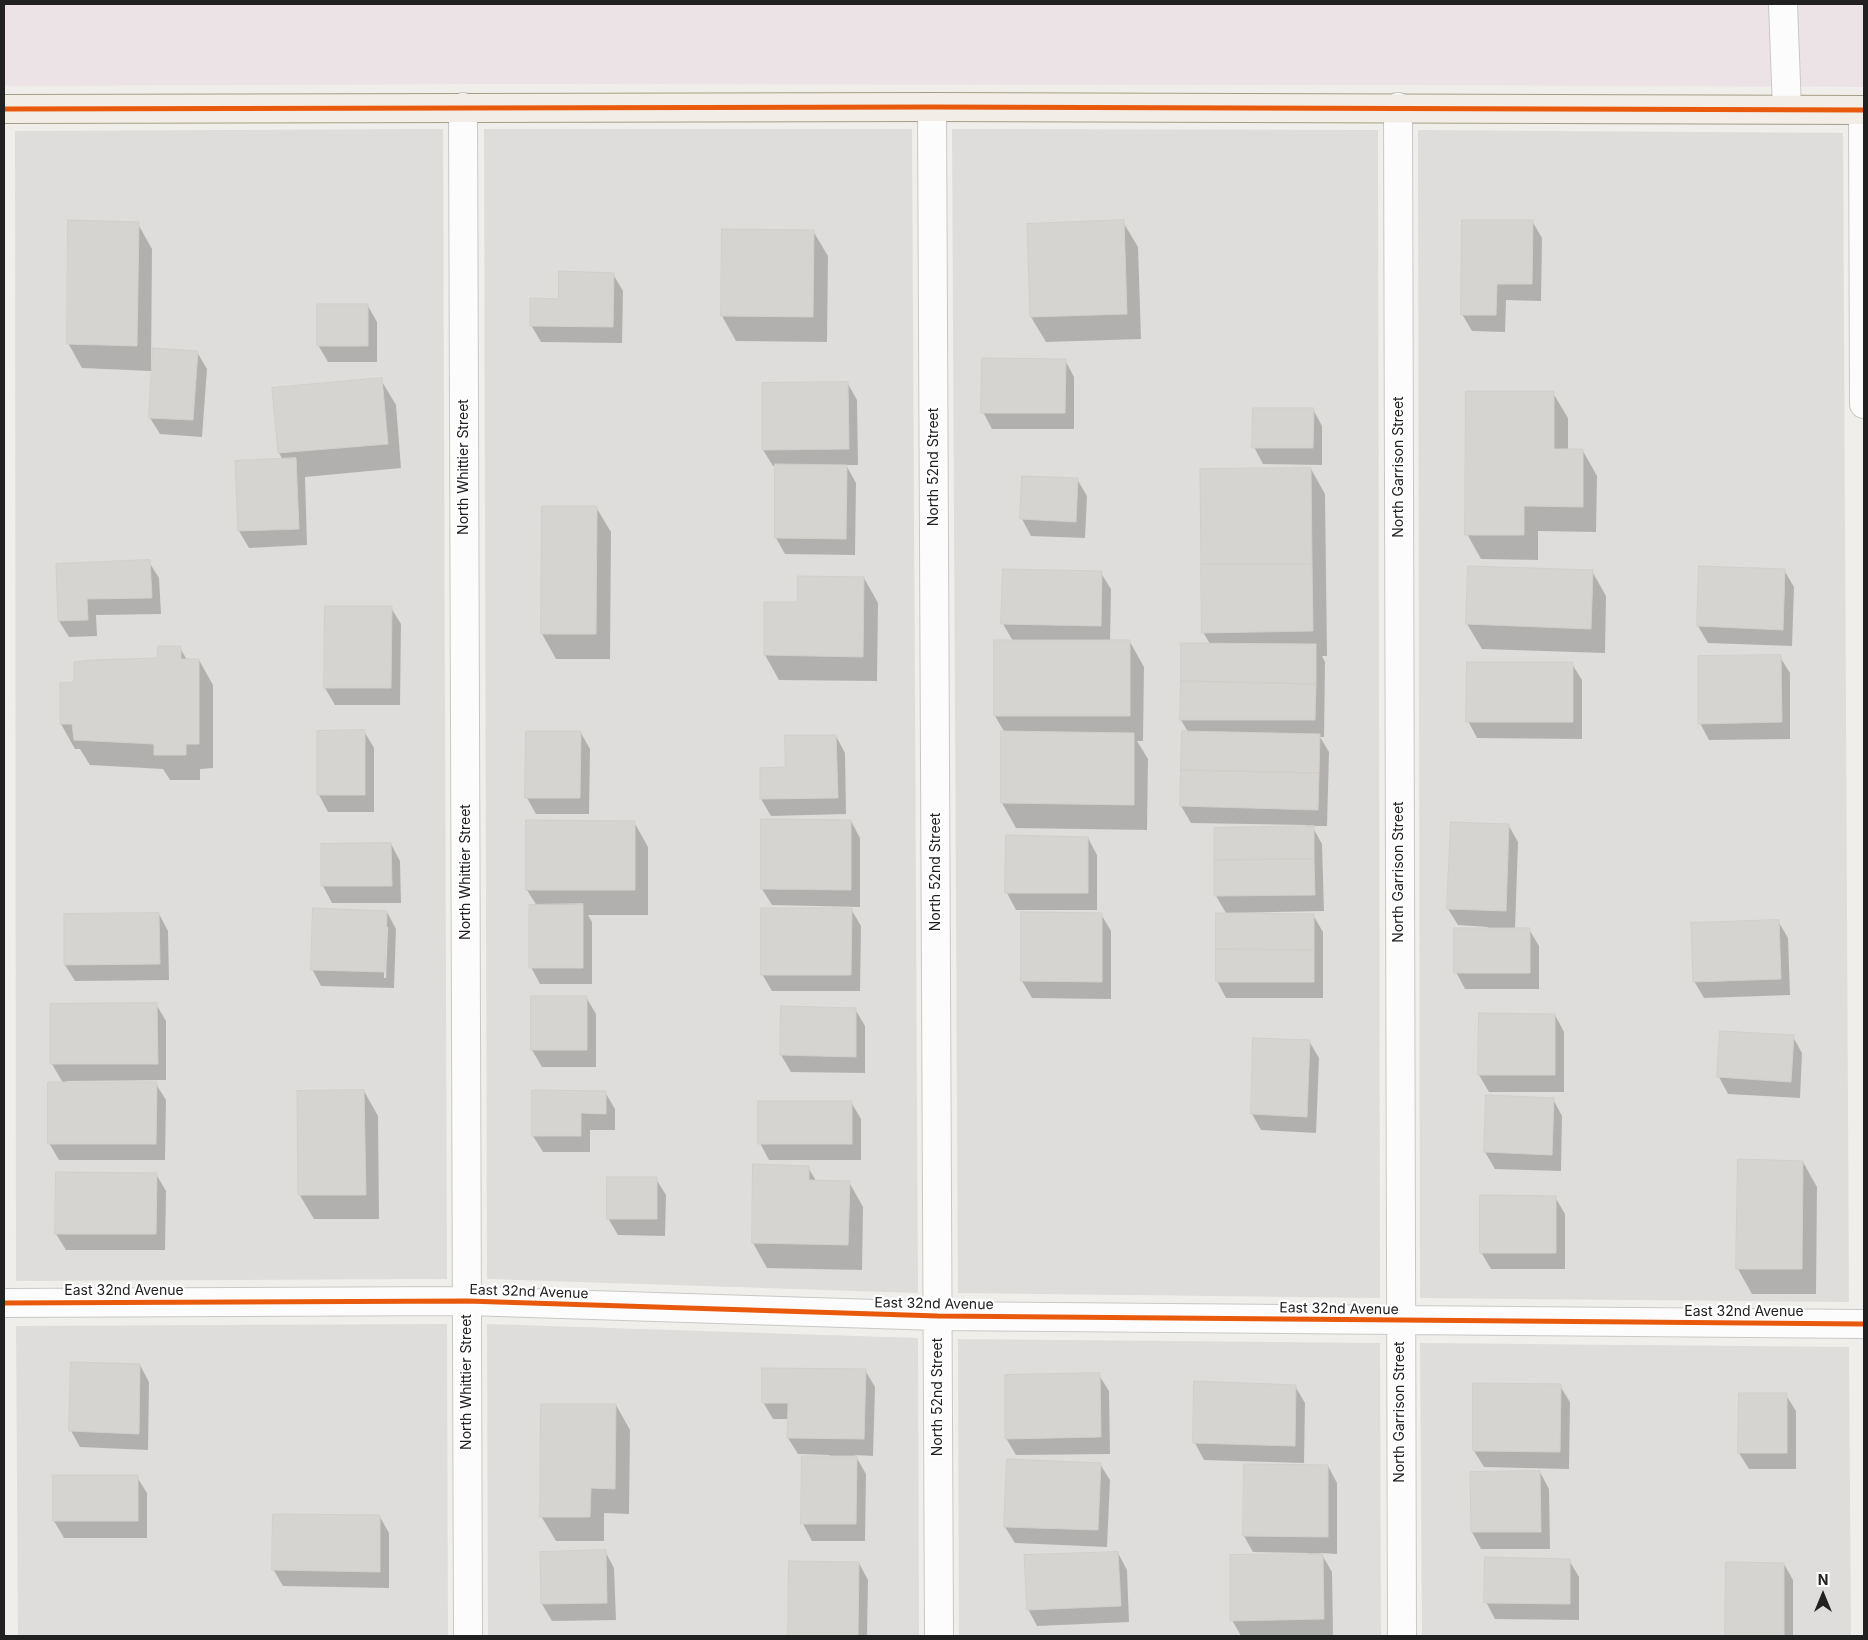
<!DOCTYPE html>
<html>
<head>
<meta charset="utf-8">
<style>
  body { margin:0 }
  #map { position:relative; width:1868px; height:1640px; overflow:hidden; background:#efeeea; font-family:Inter,sans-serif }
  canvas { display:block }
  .frame { position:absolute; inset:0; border:5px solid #212121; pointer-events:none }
  .north { position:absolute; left:1798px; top:1570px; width:50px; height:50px; -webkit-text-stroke:4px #fff; paint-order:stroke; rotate:0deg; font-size:14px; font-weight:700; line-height:20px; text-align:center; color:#212121 }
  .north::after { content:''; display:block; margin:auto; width:18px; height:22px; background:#212121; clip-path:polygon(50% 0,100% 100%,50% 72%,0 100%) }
</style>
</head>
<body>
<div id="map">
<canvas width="1868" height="1640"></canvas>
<div class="frame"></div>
<div class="north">N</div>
</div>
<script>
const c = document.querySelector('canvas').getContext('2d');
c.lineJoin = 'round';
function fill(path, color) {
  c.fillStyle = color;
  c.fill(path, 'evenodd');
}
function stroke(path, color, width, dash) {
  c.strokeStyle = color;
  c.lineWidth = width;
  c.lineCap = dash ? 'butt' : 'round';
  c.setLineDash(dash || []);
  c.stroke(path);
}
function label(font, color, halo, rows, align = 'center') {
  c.font = font + ' Inter,sans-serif';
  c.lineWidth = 4.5;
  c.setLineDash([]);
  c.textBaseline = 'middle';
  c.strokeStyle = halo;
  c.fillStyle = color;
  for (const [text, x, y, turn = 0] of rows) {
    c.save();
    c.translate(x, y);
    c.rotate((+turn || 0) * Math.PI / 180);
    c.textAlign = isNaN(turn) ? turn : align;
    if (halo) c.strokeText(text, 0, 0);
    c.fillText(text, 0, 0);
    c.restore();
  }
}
fill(new Path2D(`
  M 443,129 L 447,1279 L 16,1281 L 15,131 Z
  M 484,129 L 912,129 L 918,1293 L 487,1279 Z
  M 952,129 L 1378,130 L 1380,1298 L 958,1293 Z
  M 1418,130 L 1843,133 L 1849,1302 L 1420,1298 Z
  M 447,1324 L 448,1636 L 18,1636 L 16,1326 Z
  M 487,1324 L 918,1338 L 919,1636 L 488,1636 Z
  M 958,1339 L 1380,1343 L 1381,1636 L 959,1636 Z
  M 1420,1343 L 1849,1347 L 1851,1636 L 1422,1636 Z`), '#dedddb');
fill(new Path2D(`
  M 4,4 L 1864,4 L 1864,87 L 1418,85 L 484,84 L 4,86 Z`), '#ece3e7');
fill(new Path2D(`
  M 1532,221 L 1542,238 L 1541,301 L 1506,300 L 1505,332 L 1472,331 L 1462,314 Z
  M 1123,222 L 1138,247 L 1141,339 L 1046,342 L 1031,317 Z
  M 138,224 L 152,249 L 151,371 L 82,368 L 68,343 Z
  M 813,231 L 828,256 L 827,342 L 736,341 L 722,316 Z
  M 613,274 L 623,291 L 622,343 L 541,342 L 531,325 L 559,300 Z
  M 368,306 L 377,322 L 377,362 L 328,362 L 318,345 Z
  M 197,352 L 207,369 L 202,437 L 160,434 L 150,418 Z
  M 1065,360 L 1074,377 L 1074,429 L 992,429 L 983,412 Z
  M 381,380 L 396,405 L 401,468 L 305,477 L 307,545 L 249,548 L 239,531 L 237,462 L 283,460 L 279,453 L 274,389 Z
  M 848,384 L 857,400 L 858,465 L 846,465 L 856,483 L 855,555 L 785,554 L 776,538 L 776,466 L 773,466 L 763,450 Z
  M 1553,393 L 1568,418 L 1568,451 L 1583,451 L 1597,476 L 1596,532 L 1538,531 L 1538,560 L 1481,559 L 1467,534 Z
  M 1313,409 L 1322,426 L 1322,465 L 1263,464 L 1254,447 Z
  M 1311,469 L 1325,494 L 1327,656 L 1322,656 L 1325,662 L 1324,737 L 1320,737 L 1329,752 L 1327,826 L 1312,826 L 1322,844 L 1324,911 L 1226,913 L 1216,896 L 1306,828 L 1306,825 L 1191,823 L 1181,806 L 1188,732 L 1181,720 L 1182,644 L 1210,644 L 1203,632 Z
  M 1077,479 L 1087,496 L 1085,538 L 1031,536 L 1022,519 Z
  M 596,507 L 611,532 L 610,659 L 556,659 L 542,634 Z
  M 149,562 L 159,578 L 161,614 L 96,615 L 97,636 L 69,637 L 59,621 L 57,565 Z
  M 1784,570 L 1794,587 L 1792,646 L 1708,643 L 1698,626 Z
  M 1592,571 L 1606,596 L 1605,653 L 1482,649 L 1467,624 Z
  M 1101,573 L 1111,589 L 1110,642 L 1130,642 L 1144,667 L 1143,741 L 1137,741 L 1148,759 L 1147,830 L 1016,828 L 1002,803 L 1005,733 L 995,716 L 1013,641 L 1003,624 Z
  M 864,578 L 878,603 L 877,681 L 779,680 L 765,655 L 799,604 Z
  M 391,608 L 401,624 L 400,705 L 335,705 L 325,688 Z
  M 180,648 L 187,660 L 199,660 L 213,685 L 213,768 L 200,769 L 200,780 L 170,780 L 163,769 L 90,765 L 80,749 L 75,749 L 61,724 L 61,684 L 75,683 L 158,659 Z
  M 1780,657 L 1790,673 L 1790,739 L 1709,740 L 1700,723 Z
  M 1572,664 L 1582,680 L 1582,739 L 1477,738 L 1468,721 Z
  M 364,731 L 374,748 L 374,812 L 328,812 L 319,795 Z
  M 581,733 L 590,749 L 589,814 L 536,814 L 527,798 Z
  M 836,736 L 845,753 L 846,814 L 771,816 L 761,799 Z
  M 851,821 L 860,838 L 860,907 L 772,905 L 762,889 Z
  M 634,822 L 648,847 L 648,915 L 588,915 L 592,922 L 592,984 L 540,984 L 531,967 L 537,906 L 527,890 Z
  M 1509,826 L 1518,842 L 1515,929 L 1529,929 L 1539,946 L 1539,989 L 1465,989 L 1456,972 L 1488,927 L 1458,925 L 1448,909 Z
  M 1007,837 L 1088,838 L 1097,855 L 1097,910 L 1016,910 L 1007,893 Z
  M 391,844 L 400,861 L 401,903 L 332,903 L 323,886 Z
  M 851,909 L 861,926 L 860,991 L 772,991 L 762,974 Z
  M 387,912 L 396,929 L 394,988 L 321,986 L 312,969 ZM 385,927 L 388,927 L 386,978 L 384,978 Z
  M 159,914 L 168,931 L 169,980 L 75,981 L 65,965 Z
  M 1101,914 L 1111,931 L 1111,999 L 1032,998 L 1022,981 Z
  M 1313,915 L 1323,932 L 1323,998 L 1226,998 L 1217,981 Z
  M 1778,921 L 1788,938 L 1790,995 L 1704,998 L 1694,981 Z
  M 586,997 L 596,1014 L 596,1067 L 542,1067 L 532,1050 Z
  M 156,1004 L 166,1021 L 166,1080 L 67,1081 L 67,1083 L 156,1084 L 166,1100 L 165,1160 L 59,1160 L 49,1143 L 63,1083 L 52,1064 L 52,1006 Z
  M 782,1008 L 855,1009 L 865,1026 L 865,1073 L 791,1072 L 781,1055 Z
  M 1480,1015 L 1555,1015 L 1564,1032 L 1564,1092 L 1489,1092 L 1479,1075 Z
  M 1793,1037 L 1802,1053 L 1800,1098 L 1728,1094 L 1719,1077 Z
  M 1309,1041 L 1319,1058 L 1316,1133 L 1261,1130 L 1252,1114 Z
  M 364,1091 L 378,1116 L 379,1219 L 314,1219 L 299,1194 Z
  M 605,1092 L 615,1109 L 615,1130 L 590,1130 L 590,1152 L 543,1152 L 533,1136 Z
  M 1553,1099 L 1562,1116 L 1561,1171 L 1495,1169 L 1485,1152 Z
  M 851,1102 L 861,1119 L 861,1160 L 769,1160 L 760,1143 Z
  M 1803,1162 L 1817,1187 L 1816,1294 L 1752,1294 L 1738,1269 Z
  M 808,1167 L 816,1181 L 849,1182 L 863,1207 L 862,1270 L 767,1268 L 753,1243 Z
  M 156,1174 L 166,1191 L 165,1250 L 66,1250 L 56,1234 Z
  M 656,1179 L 666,1195 L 665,1236 L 618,1235 L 608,1218 Z
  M 1555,1197 L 1565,1214 L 1565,1269 L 1491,1269 L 1481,1252 Z
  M 140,1365 L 149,1382 L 148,1450 L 80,1447 L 71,1431 Z
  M 865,1370 L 875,1387 L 873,1456 L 855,1455 L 866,1474 L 865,1541 L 812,1541 L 803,1524 L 803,1457 L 830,1457 L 830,1455 L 798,1454 L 788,1438 L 789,1419 L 773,1419 L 763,1402 Z
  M 1099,1375 L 1109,1391 L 1110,1454 L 1016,1455 L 1006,1438 Z
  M 1295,1386 L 1305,1403 L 1304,1463 L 1204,1460 L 1195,1443 Z
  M 1560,1386 L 1570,1402 L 1569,1469 L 1484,1467 L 1474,1451 Z
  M 1786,1395 L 1796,1411 L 1796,1469 L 1749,1469 L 1739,1453 Z
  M 616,1405 L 630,1430 L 629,1514 L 604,1513 L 604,1541 L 556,1541 L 541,1516 Z
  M 1100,1464 L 1110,1480 L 1107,1547 L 1015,1543 L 1005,1527 Z
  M 1328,1466 L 1337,1483 L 1337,1554 L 1321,1553 L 1332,1572 L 1333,1636 L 1241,1636 L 1232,1620 L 1308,1556 L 1308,1553 L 1253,1552 L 1244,1536 Z
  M 1540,1472 L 1549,1489 L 1550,1549 L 1481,1549 L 1472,1532 Z
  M 137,1477 L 147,1493 L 147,1538 L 64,1538 L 54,1521 Z
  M 380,1517 L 389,1533 L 389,1588 L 283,1586 L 273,1569 Z
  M 605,1551 L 614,1568 L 616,1620 L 552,1621 L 542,1604 L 541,1553 Z
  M 1118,1553 L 1127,1570 L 1129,1622 L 1037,1626 L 1028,1609 Z
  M 1569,1560 L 1579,1577 L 1579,1620 L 1495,1619 L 1486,1602 Z
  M 791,1562 L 859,1563 L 868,1580 L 867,1636 L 790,1636 Z
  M 1727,1563 L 1784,1564 L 1793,1580 L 1793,1636 L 1727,1636 Z`), '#0003');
const building = new Path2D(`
  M 68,220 L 139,222 L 137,346 L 67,344 Z
  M 1124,220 L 1127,314 L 1030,317 L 1027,224 Z
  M 1462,220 L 1533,220 L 1532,284 L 1497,284 L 1496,315 L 1461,315 Z
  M 722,229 L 814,230 L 813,317 L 721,316 Z
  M 559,271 L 614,273 L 613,327 L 530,326 L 530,298 L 558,299 Z
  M 317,304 L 368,304 L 368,346 L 317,346 Z
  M 153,348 L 198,351 L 193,420 L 149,418 Z
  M 982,358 L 1066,359 L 1065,413 L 981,413 Z
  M 382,378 L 388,444 L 278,453 L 272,388 Z
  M 848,382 L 849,449 L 762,450 L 762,383 Z
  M 1466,391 L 1554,391 L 1554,449 L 1583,449 L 1583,507 L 1524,506 L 1524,535 L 1465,535 Z
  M 1253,408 L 1314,408 L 1313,448 L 1252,448 Z
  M 296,458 L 299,529 L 238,531 L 235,461 Z
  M 775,464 L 847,465 L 846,539 L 775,538 Z
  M 1311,468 L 1312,564 L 1201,564 L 1200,469 Z
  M 1022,476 L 1078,478 L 1076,522 L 1020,519 Z
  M 542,506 L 597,506 L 596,634 L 541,634 Z
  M 150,560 L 152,598 L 87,599 L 88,620 L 58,621 L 56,564 Z
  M 1201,564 L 1312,564 L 1313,631 L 1202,633 Z
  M 1468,566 L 1593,570 L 1591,629 L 1466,624 Z
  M 1699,566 L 1785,569 L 1783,630 L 1697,626 Z
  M 1003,569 L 1102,571 L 1101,626 L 1001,624 Z
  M 798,576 L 864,577 L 863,657 L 764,655 L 764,602 L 797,602 Z
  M 325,606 L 392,606 L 391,688 L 324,688 Z
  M 994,640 L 1130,640 L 1130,716 L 994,716 Z
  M 1181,643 L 1316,644 L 1316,684 L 1181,681 Z
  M 158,646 L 181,646 L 181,659 L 199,659 L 199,744 L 186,744 L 186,755 L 154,755 L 154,744 L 74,740 L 72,724 L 60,724 L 60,683 L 74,682 L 74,662 L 93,660 L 157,658 Z
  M 1781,655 L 1782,722 L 1698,724 L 1698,656 Z
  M 1467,662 L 1573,662 L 1573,722 L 1466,722 Z
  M 1181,681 L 1316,684 L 1315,720 L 1180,720 Z
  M 365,730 L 365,795 L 317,795 L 317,731 Z
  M 526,731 L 581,731 L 580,798 L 525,798 Z
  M 1001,731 L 1134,733 L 1134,805 L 1001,803 Z
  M 1182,731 L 1320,734 L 1319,773 L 1181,770 Z
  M 785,735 L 836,735 L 838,798 L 760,799 L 760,768 L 785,767 Z
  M 1181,770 L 1319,773 L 1318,810 L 1180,806 Z
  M 761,819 L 851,820 L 851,890 L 761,889 Z
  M 526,820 L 635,821 L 635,890 L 526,890 Z
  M 1451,822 L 1509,824 L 1506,911 L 1447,909 Z
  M 1314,826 L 1314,859 L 1214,860 L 1214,828 Z
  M 1006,835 L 1088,837 L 1088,893 L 1005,893 Z
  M 391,843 L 392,886 L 321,886 L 321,844 Z
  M 1314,859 L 1315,895 L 1214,896 L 1214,860 Z
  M 583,904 L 583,968 L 529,968 L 529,905 Z
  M 313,908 L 387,911 L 385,972 L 311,970 Z
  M 761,908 L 852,908 L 851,975 L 761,975 Z
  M 1021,912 L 1102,913 L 1102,982 L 1021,981 Z
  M 159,913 L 160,964 L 64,965 L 64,914 Z
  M 1216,913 L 1314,914 L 1314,950 L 1216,949 Z
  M 1779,920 L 1781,979 L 1693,982 L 1691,923 Z
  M 1454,928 L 1530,928 L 1530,973 L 1454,973 Z
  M 1216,949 L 1314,950 L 1314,982 L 1216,982 Z
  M 531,996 L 587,996 L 587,1050 L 531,1050 Z
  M 157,1003 L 158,1064 L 50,1064 L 50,1004 Z
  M 781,1006 L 856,1008 L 856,1057 L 780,1055 Z
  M 1479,1013 L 1555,1014 L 1555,1075 L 1478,1075 Z
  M 1720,1031 L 1794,1035 L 1791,1082 L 1717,1077 Z
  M 1253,1038 L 1310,1040 L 1307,1117 L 1251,1114 Z
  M 48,1082 L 157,1082 L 156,1144 L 48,1144 Z
  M 364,1090 L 366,1195 L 298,1195 L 297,1091 Z
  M 532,1090 L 606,1091 L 606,1114 L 581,1113 L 581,1136 L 532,1136 Z
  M 1486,1095 L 1554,1098 L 1552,1155 L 1484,1152 Z
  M 758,1101 L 852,1101 L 852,1144 L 758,1144 Z
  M 1738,1159 L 1803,1161 L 1802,1269 L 1736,1269 Z
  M 753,1164 L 809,1166 L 809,1180 L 850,1181 L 848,1245 L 752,1243 Z
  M 56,1172 L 157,1173 L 156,1234 L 55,1234 Z
  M 607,1177 L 657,1177 L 657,1219 L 607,1219 Z
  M 1480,1195 L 1556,1196 L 1556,1253 L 1480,1253 Z
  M 71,1362 L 140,1364 L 139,1434 L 69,1431 Z
  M 762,1368 L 866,1369 L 864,1439 L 787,1438 L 788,1403 L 762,1403 Z
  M 1100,1373 L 1101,1437 L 1005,1439 L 1005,1375 Z
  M 1194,1381 L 1296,1385 L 1295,1446 L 1193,1443 Z
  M 1473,1383 L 1561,1384 L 1560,1452 L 1473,1451 Z
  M 1739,1393 L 1787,1393 L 1787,1453 L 1738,1453 Z
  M 541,1404 L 616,1404 L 615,1489 L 591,1488 L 590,1517 L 540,1517 Z
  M 802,1456 L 857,1456 L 856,1524 L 801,1524 Z
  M 1007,1459 L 1101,1463 L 1098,1530 L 1004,1527 Z
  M 1244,1464 L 1328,1465 L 1328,1537 L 1243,1536 Z
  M 1540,1471 L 1541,1532 L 1471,1532 L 1470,1472 Z
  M 53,1475 L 138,1475 L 138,1521 L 53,1521 Z
  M 273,1514 L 380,1515 L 380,1572 L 272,1570 Z
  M 606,1550 L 607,1603 L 541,1604 L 540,1552 Z
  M 1118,1552 L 1121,1606 L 1027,1610 L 1024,1555 Z
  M 1323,1554 L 1324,1619 L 1230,1621 L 1230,1555 Z
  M 1485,1557 L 1570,1559 L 1570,1604 L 1484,1603 Z
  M 789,1561 L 859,1562 L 858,1636 L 788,1636 Z
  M 1726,1562 L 1784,1563 L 1784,1636 L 1725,1636 Z`);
fill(building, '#d6d4d1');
stroke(building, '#d2cfcb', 1);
const minor = new Path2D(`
  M 1783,4 L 1787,109
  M 463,107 L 468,1636
  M 932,107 L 939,1636
  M 1398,107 L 1402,1636
  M 1863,110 L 1864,404
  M 4,1303 L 467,1301 L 938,1316 L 1864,1324`);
const major = new Path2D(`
  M 4,109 L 932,107 L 1864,110`);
stroke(minor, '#c8c8c6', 30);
stroke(major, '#a59e86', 30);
stroke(minor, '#fdfcfc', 28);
stroke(major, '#f2eee7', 28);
stroke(new Path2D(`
  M 4,109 L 932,107 L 1864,110
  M 4,1303 L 467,1301 L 938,1316 L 1864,1324`), '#e8590c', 5);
label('14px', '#212121', '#fff', [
  ["North Whittier Street",464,467,-90],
  ["North 52nd Street",934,467,-90],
  ["North Garrison Street",1399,467,-90],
  ["North Whittier Street",466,872,-90],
  ["North 52nd Street",936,872,-90],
  ["North Garrison Street",1399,872,-90],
  ["East 32nd Avenue",124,1291],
  ["East 32nd Avenue",529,1292,2],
  ["East 32nd Avenue",934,1304,1],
  ["East 32nd Avenue",1339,1309,1],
  ["East 32nd Avenue",1744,1312],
  ["North Whittier Street",467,1382,-90],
  ["North 52nd Street",938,1397,-90],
  ["North Garrison Street",1400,1412,-90]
]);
</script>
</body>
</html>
